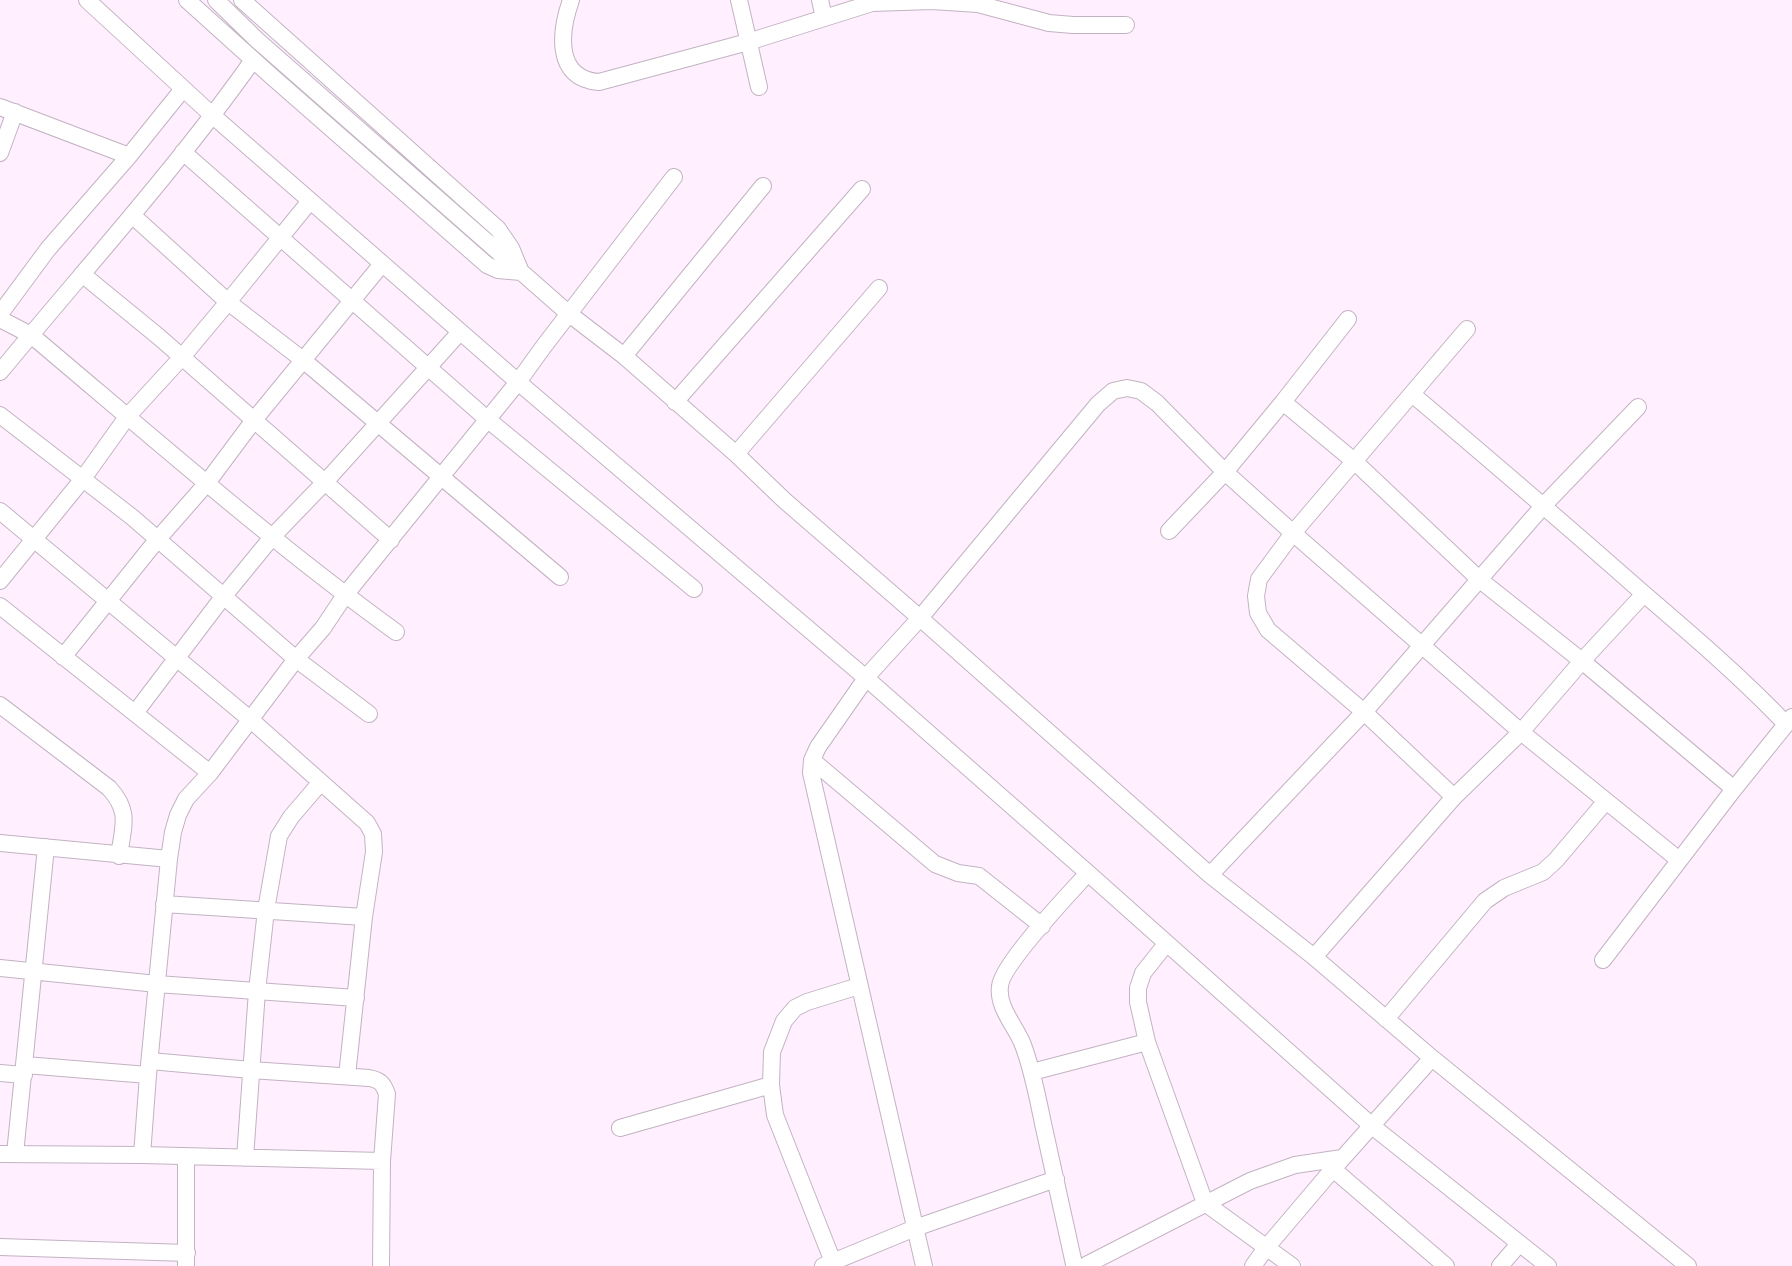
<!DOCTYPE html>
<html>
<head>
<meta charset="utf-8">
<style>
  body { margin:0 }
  canvas { display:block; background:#ffefff }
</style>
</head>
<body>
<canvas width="1792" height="1266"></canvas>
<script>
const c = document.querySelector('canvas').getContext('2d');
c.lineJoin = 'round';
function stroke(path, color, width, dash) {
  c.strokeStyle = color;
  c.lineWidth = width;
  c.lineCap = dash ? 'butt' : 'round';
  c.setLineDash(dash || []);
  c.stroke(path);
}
const minor = new Path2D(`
  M 87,0 L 212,115 L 518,382 L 866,678 L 1088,873 L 1372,1126 L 1548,1266
  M 187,0 L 269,74 L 487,265 L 498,270 L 521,272 L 511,248 L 498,229 L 242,0
  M 216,0 L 257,40 L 568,313 L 624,356 L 736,454 L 784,500 L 920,618 L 1210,875 L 1314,957 L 1432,1058 L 1688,1266
  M 571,0 C 560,31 554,79 599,82 L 748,42 L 872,3 L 932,1 L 978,4 L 1049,23 L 1073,25 L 1126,25
  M 739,0 L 759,87
  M 820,0 L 824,18
  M 0,107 L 129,156
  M 183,152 L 487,419 L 694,589
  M 0,153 L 15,112
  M 132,215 L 228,302 L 303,360 L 560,577
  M 82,274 L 159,337 L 391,540
  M 0,314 L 48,249 L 129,156 L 183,89
  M 0,319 L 31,335 C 151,436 269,540 396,632
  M 624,356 L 763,186
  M 0,372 C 85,269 176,169 253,60
  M 1412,394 C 1490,460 1567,526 1643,593 C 1692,635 1741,677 1785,723
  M 675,402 L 862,189
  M 1283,402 L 1354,461 L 1480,580 L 1582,661 L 1734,789
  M 0,415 L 132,517 L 296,659 L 369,714
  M 736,454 L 879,288
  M 0,511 L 251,720 L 367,823 L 373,834 L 374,852 L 364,917 L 347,1076
  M 1169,531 L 1225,472 L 1283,402 L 1348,319
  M 0,581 L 82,480 L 127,417 L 182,357 L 228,302 L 310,201
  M 0,606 L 210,773
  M 63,657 L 157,540 L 207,483 L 254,420 L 382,264
  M 0,705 L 109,788 C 131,812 123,826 119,856
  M 135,713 L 223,597 L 273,536 L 325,482 L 460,332
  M 812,760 L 935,864 L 958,873 L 979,876 L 1042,926
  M 1454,797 L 1364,712 L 1268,630 L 1258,613 L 1256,596 L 1259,579 L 1293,533 L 1467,329
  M 0,843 L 169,859
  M 1210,875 L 1364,712 L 1544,505 L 1638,407
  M 164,904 L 364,917
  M 1166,944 L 1143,973 L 1138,988 L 1138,1002 L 1147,1042 L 1205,1203 L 1292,1266
  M 1314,957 L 1454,797 L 1521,732 L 1582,661 L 1644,594
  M 1603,960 L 1734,789 L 1792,717
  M 0,968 L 157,984 L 356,998
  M 1386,1019 L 1485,901 L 1504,888 L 1543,872 L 1556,860 L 1606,801
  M 150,1061 L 251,1070 L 369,1078 C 380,1080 383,1083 387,1094 L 382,1161 L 381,1266
  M 25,1065 L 148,1075
  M 1032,1072 L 1147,1042
  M 0,1073 L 24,1075
  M 620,1128 L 771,1085
  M 0,1154 L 142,1155 L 382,1161
  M 15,1154 L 46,847
  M 142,1155 L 148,1075 L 169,859 L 173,832 L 178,815 L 186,799 L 210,773 L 296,659 L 323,628 L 345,595 L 518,382 L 544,346 L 674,177
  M 186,1157 L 186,1266
  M 245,1158 L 257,991 L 266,910 L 279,836 L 291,817 L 321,782
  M 1333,1169 L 1446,1266
  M 0,1247 L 187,1253
  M 833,1262 L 775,1115 L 771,1085 L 772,1052 L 784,1021 L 795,1008 L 807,1002 L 859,986
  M 1074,1264 C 1064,1218 1054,1173 1044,1128 C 1038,1100 1033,1071 1023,1045 C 1016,1026 997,1008 1000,986 C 1002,964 1070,893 1088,873
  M 1086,1265 L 1250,1181 L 1295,1165 L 1342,1158
  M 823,1266 L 915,1228 L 1056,1179
  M 924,1266 L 811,773 L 812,760 L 818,747 L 869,674 L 920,618 L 1098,404 L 1113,391 L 1127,388 L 1141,391 L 1157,403 L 1225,472 L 1293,533 L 1521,732 L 1679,860
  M 1253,1266 L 1266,1248 L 1333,1169 L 1432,1058
  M 1500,1266 L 1519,1244`);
stroke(minor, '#c2b3c2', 18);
stroke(minor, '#fff', 16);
</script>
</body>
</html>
